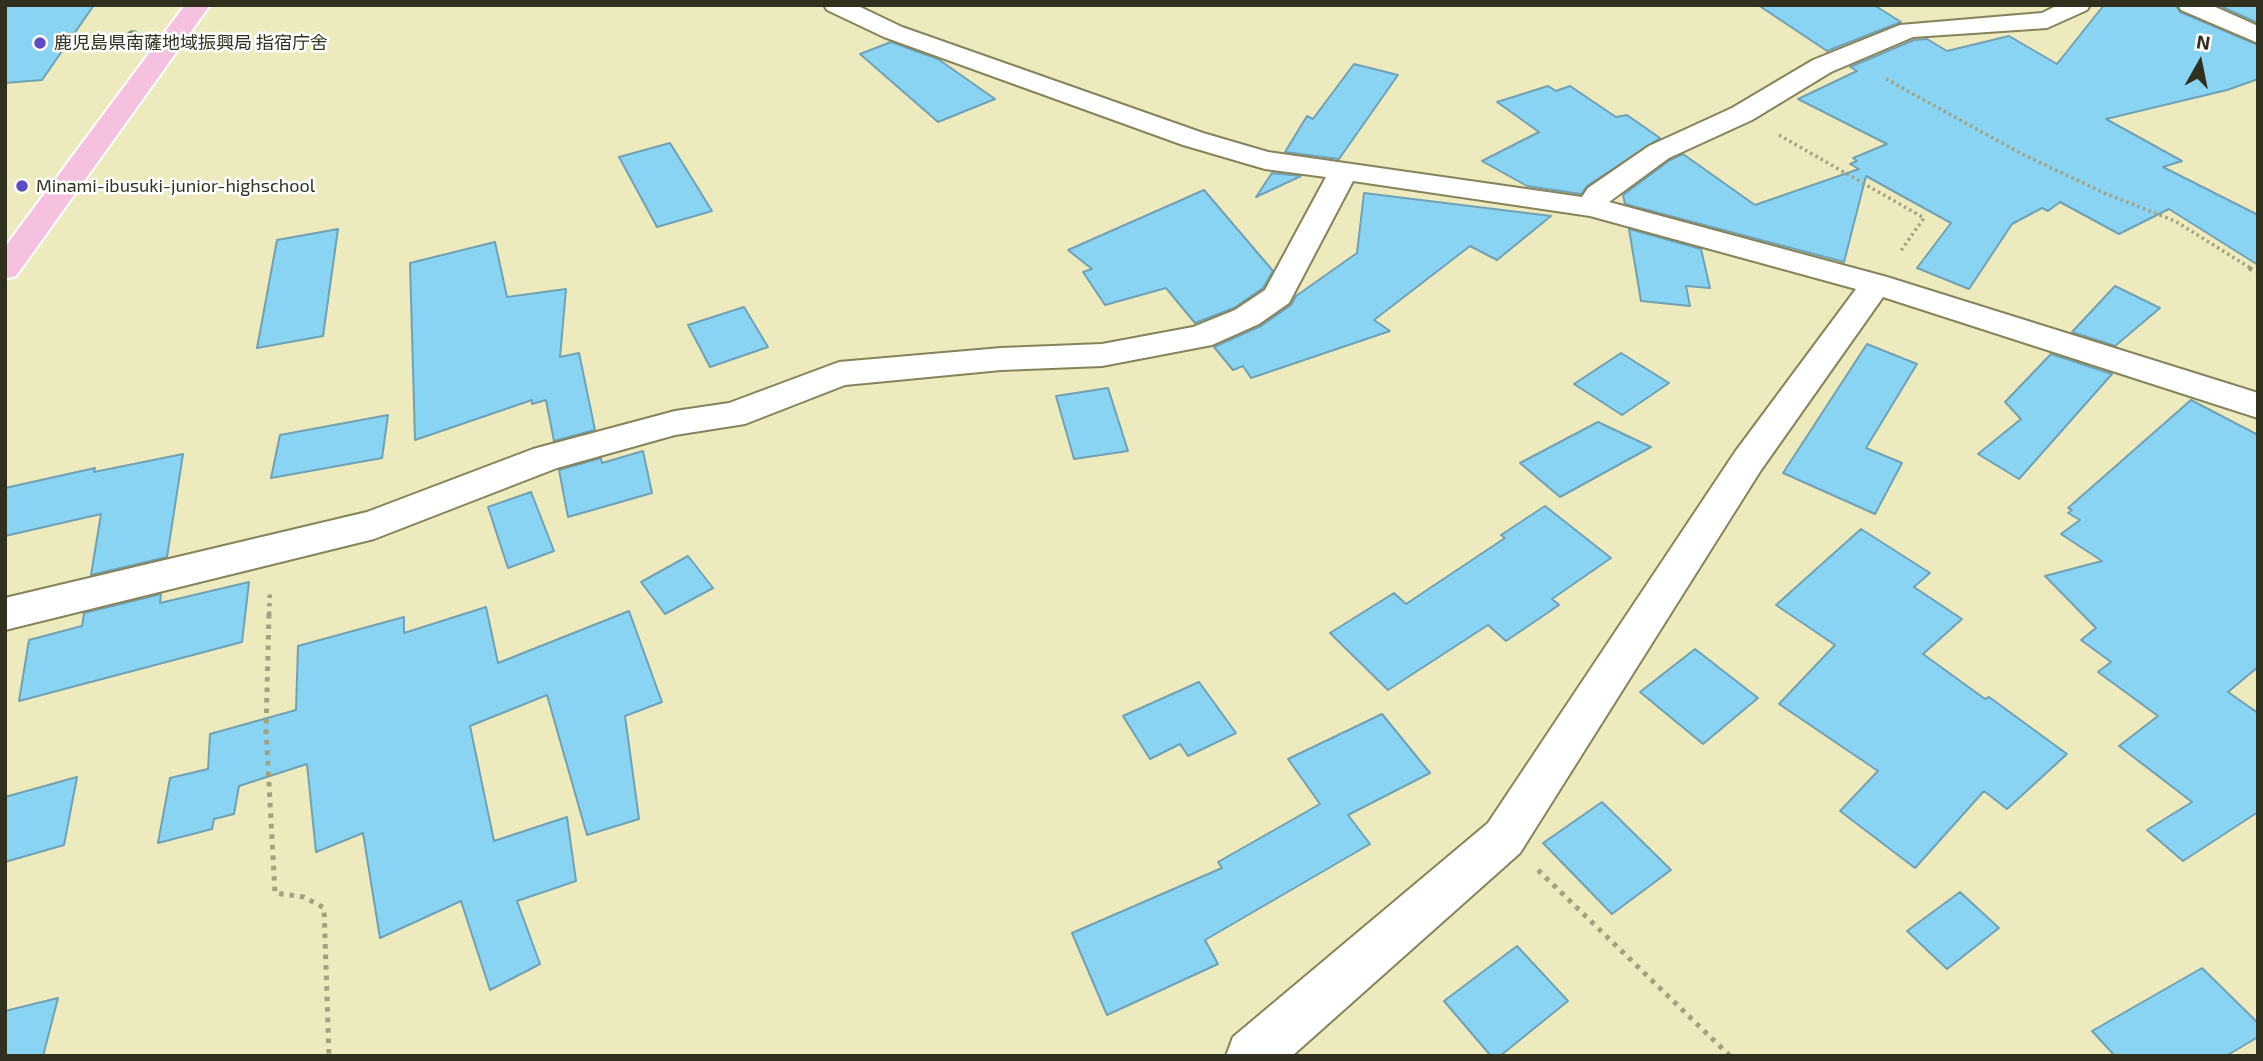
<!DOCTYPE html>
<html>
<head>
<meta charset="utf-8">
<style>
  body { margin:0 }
  #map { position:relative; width:2263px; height:1061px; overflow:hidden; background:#edeabd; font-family:"Exo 2",sans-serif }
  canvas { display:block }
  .frame { position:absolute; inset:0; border:7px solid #31301e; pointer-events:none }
  .north { position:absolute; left:2165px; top:28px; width:70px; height:70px; -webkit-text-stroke:5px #fff; paint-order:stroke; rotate:9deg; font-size:19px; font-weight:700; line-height:28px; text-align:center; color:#31301e }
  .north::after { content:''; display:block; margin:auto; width:24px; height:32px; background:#31301e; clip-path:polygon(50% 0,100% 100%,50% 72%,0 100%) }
</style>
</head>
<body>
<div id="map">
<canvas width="2263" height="1061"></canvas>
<div class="frame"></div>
<div class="north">N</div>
</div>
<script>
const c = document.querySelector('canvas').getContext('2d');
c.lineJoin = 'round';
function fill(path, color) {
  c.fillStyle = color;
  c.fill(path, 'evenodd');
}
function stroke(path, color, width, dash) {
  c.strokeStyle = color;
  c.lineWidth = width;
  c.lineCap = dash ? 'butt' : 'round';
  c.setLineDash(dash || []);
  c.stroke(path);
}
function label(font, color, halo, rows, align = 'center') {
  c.font = font + ' "Exo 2","Noto Sans JP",sans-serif';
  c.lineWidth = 5;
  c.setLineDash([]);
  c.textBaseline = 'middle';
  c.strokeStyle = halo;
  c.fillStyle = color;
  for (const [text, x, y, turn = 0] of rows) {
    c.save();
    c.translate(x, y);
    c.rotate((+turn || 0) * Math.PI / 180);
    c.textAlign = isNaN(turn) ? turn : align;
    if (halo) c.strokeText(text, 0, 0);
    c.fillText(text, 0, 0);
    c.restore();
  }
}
const building = new Path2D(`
  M 5,5 L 94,5 L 42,80 L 5,83 Z
  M 1758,5 L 1874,5 L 1901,22 L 1827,51 Z
  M 2104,5 L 2176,5 L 2180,12 L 2258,45 L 2258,79 L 2227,90 L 2106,119 L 2182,161 L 2163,167 L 2258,215 L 2258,265 L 2169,209 L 2119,234 L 2060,202 L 2048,211 L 2042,208 L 2012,224 L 1969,289 L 1917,268 L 1951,223 L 1866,176 L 1844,262 L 1625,204 L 1623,195 L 1670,160 L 1683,154 L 1755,205 L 1859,169 L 1850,164 L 1857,161 L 1853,158 L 1887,144 L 1798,99 L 1857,71 L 1850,67 L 1914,40 L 1927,39 L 1947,51 L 2009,36 L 2057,64 Z
  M 2218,5 L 2258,5 L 2258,23 Z
  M 891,42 L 938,59 L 995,99 L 938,122 L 860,54 Z
  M 1354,64 L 1398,75 L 1339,159 L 1285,152 L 1307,116 L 1313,119 Z
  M 1548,86 L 1556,91 L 1570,86 L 1616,117 L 1627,115 L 1660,138 L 1587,186 L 1581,194 L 1527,186 L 1482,161 L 1539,132 L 1497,102 Z
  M 670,143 L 712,211 L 657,227 L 619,157 Z
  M 1272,173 L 1301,176 L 1256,197 Z
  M 1204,190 L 1273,271 L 1263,288 L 1234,308 L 1195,323 L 1166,288 L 1105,305 L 1083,272 L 1092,269 L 1068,250 Z
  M 1364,193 L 1551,216 L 1497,260 L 1470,246 L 1374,320 L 1390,331 L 1251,378 L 1243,366 L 1233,370 L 1214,347 L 1261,326 L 1291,305 L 1296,296 L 1357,253 Z
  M 338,229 L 323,336 L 257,348 L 277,240 Z
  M 1629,229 L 1701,249 L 1710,288 L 1686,286 L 1690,306 L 1641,301 Z
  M 495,242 L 507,297 L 566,289 L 560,357 L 579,353 L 595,430 L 554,441 L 546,400 L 532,404 L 532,400 L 415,440 L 410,263 Z
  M 2115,286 L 2160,308 L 2115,346 L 2072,332 Z
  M 744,307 L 768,347 L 710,367 L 688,325 Z
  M 1867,344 L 1917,364 L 1866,448 L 1902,463 L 1875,514 L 1783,473 Z
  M 1621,353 L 1669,383 L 1622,415 L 1574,384 Z
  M 2051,354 L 2112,374 L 2019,479 L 1978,454 L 2021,419 L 2005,402 Z
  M 1108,388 L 1128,451 L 1074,459 L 1056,396 Z
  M 2191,400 L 2258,435 L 2258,667 L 2228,692 L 2258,713 L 2258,812 L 2183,861 L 2147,830 L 2192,802 L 2119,746 L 2158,716 L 2098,672 L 2111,662 L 2081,640 L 2096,628 L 2045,576 L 2102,561 L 2061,534 L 2080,520 L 2068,513 L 2072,510 L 2068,508 Z
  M 388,415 L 382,458 L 271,478 L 280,435 Z
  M 1598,422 L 1651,447 L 1560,497 L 1520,463 Z
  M 643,451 L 652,493 L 568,517 L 559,470 L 601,458 L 602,463 Z
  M 183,454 L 167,557 L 91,575 L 101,514 L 5,536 L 5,488 L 95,468 L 94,472 Z
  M 531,492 L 554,551 L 508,568 L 488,507 Z
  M 1545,506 L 1611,558 L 1552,599 L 1559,605 L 1506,641 L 1488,625 L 1388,690 L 1330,633 L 1394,593 L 1406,604 L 1505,538 L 1501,535 Z
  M 1861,529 L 1930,573 L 1914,587 L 1962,619 L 1923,654 L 1985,699 L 1989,697 L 2067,754 L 2007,809 L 1984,791 L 1915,868 L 1840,811 L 1878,771 L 1779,704 L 1835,645 L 1776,605 Z
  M 688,556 L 713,588 L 665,614 L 641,582 Z
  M 249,582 L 242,642 L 19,701 L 29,640 L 82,626 L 84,613 L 161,594 L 160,603 Z
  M 486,607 L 498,663 L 629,611 L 662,702 L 625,716 L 639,819 L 587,835 L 547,695 L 470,726 L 494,841 L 567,817 L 576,881 L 517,901 L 540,964 L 490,990 L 461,901 L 380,938 L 363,833 L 316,852 L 307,764 L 239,786 L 234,814 L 214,819 L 212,829 L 158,843 L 170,778 L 208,769 L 210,734 L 296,710 L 298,646 L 404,617 L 404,633 Z
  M 1695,649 L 1758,698 L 1703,744 L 1640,692 Z
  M 1199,682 L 1236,733 L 1188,756 L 1180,744 L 1150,759 L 1123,716 Z
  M 1382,714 L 1430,773 L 1348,815 L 1370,844 L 1205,940 L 1218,964 L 1107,1015 L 1072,933 L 1222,868 L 1218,862 L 1320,804 L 1288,759 Z
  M 77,777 L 64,845 L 5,862 L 5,797 Z
  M 1602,802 L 1671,870 L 1612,914 L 1543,843 Z
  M 1960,892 L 1999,928 L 1947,969 L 1907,931 Z
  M 1517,946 L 1568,1001 L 1500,1056 L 1491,1056 L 1444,1001 Z
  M 2202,968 L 2258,1023 L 2258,1037 L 2226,1056 L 2115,1056 L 2092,1031 Z
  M 58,998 L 43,1056 L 5,1056 L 5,1011 Z`);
fill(building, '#89d4f2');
stroke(building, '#71a1b5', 2);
const minor = new Path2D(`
  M 824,5 L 856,5 L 902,27 L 1203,133 L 1268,152 L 1582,197 L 1588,188 L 1649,146 L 1732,108 L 1813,60 L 1900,25 L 2042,13 L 2058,5 L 2090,5 L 2087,10 L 2047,28 L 1913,37 L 1831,72 L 1752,120 L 1669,158 L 1609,202 L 1887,277 L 2258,393 L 2258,418 L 1883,297 L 1761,470 L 1520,853 L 1292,1056 L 1226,1056 L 1233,1037 L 1488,823 L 1735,452 L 1856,289 L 1590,216 L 1353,181 L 1289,303 L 1259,324 L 1212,345 L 1102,366 L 1001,370 L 845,385 L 745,424 L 675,435 L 557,468 L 374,539 L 5,630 L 5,598 L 367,512 L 533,449 L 675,411 L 729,403 L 839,362 L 1001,348 L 1102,344 L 1193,327 L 1235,310 L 1265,290 L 1326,177 L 1265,169 L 1183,145 L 884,37 L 827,10 Z
  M 2178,5 L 2211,5 L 2258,26 L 2258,43 L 2181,10 Z`);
const highway = new Path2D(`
  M 185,5 L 210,5 L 16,276 L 5,279 L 5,247 Z`);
stroke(minor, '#86835a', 4);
stroke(highway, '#fff', 4);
stroke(new Path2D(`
  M 1886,79 L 2020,153 L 2104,193 L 2175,221 L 2252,269
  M 1779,135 L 1924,218 L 1900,252`), '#a4a17f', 3.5, [2.5, 3.5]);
stroke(new Path2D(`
  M 2249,268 L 2258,273
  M 269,615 L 270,590`), '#a4a17f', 4.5, [3.5, 5]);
stroke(new Path2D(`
  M 269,614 L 266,729 L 275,893 L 304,897 L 324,908 L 329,1056
  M 1538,870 L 1730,1056`), '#a4a17f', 5, [4.5, 6]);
fill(minor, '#fff');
fill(highway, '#f6c1de');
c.fillStyle = '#789676';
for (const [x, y] of [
  [133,37]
]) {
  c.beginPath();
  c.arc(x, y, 7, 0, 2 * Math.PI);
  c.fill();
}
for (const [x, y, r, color] of [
  [40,43,7,"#5e4bc4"],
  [22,186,7,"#5e4bc4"]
]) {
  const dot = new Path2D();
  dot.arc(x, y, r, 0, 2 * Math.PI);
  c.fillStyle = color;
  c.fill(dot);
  stroke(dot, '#fff', 2.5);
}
label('18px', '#31301e', '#fff', [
  ["鹿児島県南薩地域振興局 指宿庁舍",54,43],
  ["Minami-ibusuki-junior-highschool",36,186]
], 'left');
</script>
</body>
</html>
